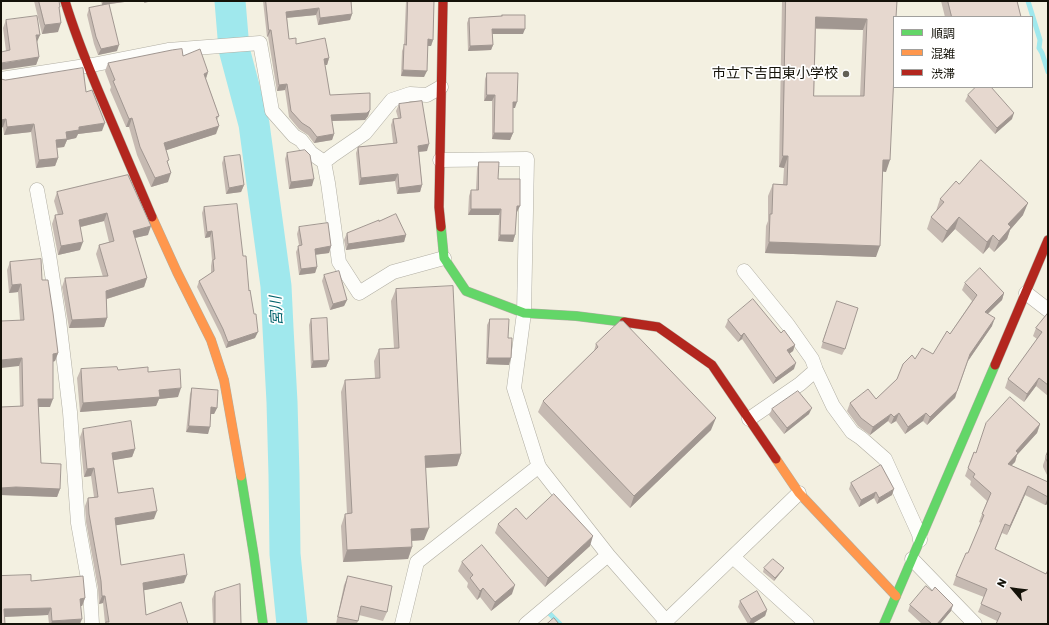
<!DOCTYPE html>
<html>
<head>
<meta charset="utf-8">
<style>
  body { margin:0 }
  #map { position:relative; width:1049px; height:625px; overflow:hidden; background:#f3f0e1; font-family:Rubik,"Noto Sans JP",sans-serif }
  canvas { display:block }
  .frame { position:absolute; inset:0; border:2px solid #141209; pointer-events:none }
  .legend { position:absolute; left:893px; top:16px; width:140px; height:72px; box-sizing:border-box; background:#fff; border:1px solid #a1a09d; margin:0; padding:5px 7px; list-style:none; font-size:12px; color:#141209 }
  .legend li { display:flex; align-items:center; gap:8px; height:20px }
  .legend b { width:20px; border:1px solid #a1a09d }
  .north { position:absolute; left:993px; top:569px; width:40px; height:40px; -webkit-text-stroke:3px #fff; paint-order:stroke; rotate:298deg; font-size:11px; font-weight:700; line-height:16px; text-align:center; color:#141209 }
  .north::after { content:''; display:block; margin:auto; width:14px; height:18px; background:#141209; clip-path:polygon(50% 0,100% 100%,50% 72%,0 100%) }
</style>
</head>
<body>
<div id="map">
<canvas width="1049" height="625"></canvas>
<div class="frame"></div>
<ul class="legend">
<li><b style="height:5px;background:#63d668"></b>順調</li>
<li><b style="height:5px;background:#ff974d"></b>混雑</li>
<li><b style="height:5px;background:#b3261e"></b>渋滞</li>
</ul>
<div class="north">N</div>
</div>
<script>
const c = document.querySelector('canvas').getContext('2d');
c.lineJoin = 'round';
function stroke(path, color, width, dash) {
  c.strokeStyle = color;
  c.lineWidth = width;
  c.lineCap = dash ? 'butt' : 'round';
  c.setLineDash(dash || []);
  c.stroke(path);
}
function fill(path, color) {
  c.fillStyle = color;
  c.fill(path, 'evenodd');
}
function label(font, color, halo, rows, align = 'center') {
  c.font = font + ' Rubik,"Noto Sans JP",sans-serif';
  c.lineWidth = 3.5;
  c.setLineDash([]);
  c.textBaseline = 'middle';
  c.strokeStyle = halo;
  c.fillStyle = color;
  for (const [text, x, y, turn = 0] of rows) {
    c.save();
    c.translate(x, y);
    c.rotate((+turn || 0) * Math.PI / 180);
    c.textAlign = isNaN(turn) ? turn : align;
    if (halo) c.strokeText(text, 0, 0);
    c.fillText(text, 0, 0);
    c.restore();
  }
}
stroke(new Path2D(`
  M 1028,1 L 1040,40 L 1039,48 L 1042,53 L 1048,72
  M 550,614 L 560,624`), '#a0e8ed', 5);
stroke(new Path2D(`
  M 230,1 L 234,49 L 254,124 L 276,286 L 278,328 L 282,402 L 284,475 L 285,554 L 292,624`), '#a0e8ed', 31);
const street = new Path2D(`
  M 1,79 L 92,65 L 168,50 L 260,43 L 272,111 L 294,136 L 301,140 L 311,153 L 324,162 L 328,183 L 339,262 L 359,293 L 393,272 L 444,258
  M 440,160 L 527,159 L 524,313 L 514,388 L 539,467 L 608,555 L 666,621
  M 324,162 L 333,155 L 365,133 L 392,100 L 410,94 L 427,95 L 441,87
  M 37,190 L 49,255 L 59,320 L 70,412 L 78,523 L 90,590 L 92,624
  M 744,271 L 788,325 L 812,359 L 816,370 L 833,406 L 852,432 L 861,438 L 885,459 L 919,534 L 920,540
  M 1026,293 L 1048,310
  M 749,419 L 800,384 L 816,370
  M 733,557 L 807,624
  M 912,559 L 975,624
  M 402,624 L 417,562 L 539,466
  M 526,624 L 608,555
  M 663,624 L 799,493`);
const fast = new Path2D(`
  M 441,227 L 444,258 L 466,291 L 524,313 L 576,316 L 624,322
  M 241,476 L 254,556 L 263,624
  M 884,624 L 995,365`);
const slow = new Path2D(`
  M 152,217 L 177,272 L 211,340 L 224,380 L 241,476
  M 776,459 L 799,493 L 896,596`);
const jam = new Path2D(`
  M 65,1 C 74,31 86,61 98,90 C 116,133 134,175 152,217
  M 441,227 L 439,207 L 443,1
  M 624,322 L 658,327 L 712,365 L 776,459
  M 995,365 L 1048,240`);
stroke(street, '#b1aea3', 15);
stroke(fast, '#b1aea3', 10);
stroke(slow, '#b1aea3', 10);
stroke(jam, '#b1aea3', 10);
stroke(street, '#fdfdfa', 14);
stroke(fast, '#63d668', 9);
stroke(slow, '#ff974d', 9);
stroke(jam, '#b3261e', 9);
fill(new Path2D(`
  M 34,1 L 59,1 L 58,32 L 42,34 Z
  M 101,1 L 132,1 L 109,4 L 117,51 L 98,55 L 94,44 L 87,15 L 89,8 L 102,5 Z
  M 263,1 L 351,1 L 352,14 L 350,20 L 318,25 L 316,15 L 287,18 L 289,39 L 296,44 L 329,58 L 327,65 L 325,65 L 330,95 L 370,110 L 368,116 L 365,120 L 332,121 L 334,134 L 332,140 L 314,143 L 308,135 L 299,129 L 289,117 L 285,90 L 277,91 L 268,36 L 267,37 Z
  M 406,1 L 434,1 L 433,40 L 431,46 L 428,46 L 424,77 L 401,76 L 402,51 L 404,46 Z
  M 782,1 L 897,1 L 886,172 L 883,171 L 876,257 L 765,253 L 766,226 L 768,221 L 768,196 L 773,184 L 783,184 L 784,168 L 779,167 ZM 816,29 L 863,30 L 860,96 L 814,96 Z
  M 941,1 L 1017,1 L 1021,17 L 945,17 Z
  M 502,15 L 523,34 L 492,34 L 493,45 L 491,50 L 468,51 L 467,23 L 469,18 L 501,16 Z
  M 6,20 L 37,43 L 39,57 L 36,65 L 6,51 L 3,28 Z
  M 183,56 L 208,72 L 206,79 L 219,116 L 217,120 L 216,134 L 166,150 L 168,164 L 168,182 L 151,187 L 137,155 L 129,127 L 126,127 L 110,90 L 111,87 L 105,71 L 108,63 Z
  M 487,73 L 515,108 L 513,108 L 513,133 L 510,140 L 492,139 L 492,101 L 484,101 L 485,79 Z
  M 1,79 L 86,92 L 102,131 L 78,134 L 76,138 L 67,140 L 64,147 L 57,148 L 58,158 L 55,166 L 36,168 L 31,132 L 4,135 L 3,127 L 1,128 Z
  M 968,95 L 1012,119 L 995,134 L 965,101 Z
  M 399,104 L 427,151 L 419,152 L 422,185 L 420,192 L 397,194 L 395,181 L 359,185 L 356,153 L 358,147 L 393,143 L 391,125 L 393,119 L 398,118 L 396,111 Z
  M 287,153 L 312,186 L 289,189 L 285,159 Z
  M 224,157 L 244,185 L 241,192 L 226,194 L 222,163 Z
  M 479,162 L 498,179 L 517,212 L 516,212 L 515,235 L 513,242 L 498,241 L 499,215 L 468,215 L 469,196 L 471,190 L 476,190 L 477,168 Z
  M 128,175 L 148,235 L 135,238 L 147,278 L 144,287 L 107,299 L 107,318 L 104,327 L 69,328 L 62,287 L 65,278 L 103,277 L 96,254 L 99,245 L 109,242 L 104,221 L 81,227 L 80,250 L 58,255 L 52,224 L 55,215 L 58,215 L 54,201 L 57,192 Z
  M 959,184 L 1023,215 L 1010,230 L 1007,239 L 994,252 L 989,247 L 983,254 L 955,229 L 942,243 L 927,229 L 931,217 L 936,211 L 940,199 Z
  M 204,207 L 243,256 L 249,291 L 255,338 L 226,348 L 221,335 L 197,287 L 199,281 L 211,273 L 211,266 L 212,260 L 210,237 L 205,238 L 202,213 Z
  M 299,227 L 331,246 L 329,253 L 315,255 L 317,267 L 315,273 L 299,275 L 296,252 L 299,245 L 297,234 Z
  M 347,233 L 406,235 L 404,242 L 346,250 L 344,240 Z
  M 10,262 L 42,280 L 58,353 L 55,361 L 53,362 L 50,407 L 38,407 L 41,463 L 60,489 L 57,497 L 1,495 L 1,407 L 20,406 L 19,366 L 20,320 L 18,292 L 9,293 L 7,270 Z
  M 324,275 L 347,300 L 344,306 L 330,310 L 322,281 Z
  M 965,283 L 1004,293 L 1002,300 L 988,314 L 992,326 L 968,361 L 955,398 L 927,425 L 923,421 L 905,434 L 896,421 L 891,424 L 888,421 L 870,435 L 858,426 L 847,411 L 850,403 L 876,399 L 897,379 L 933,354 L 950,334 L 972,301 L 962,290 Z
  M 396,289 L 461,454 L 457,466 L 426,468 L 424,540 L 412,541 L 412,547 L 408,559 L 343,562 L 341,526 L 345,514 L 347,514 L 341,392 L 345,380 L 375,378 L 374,361 L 379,349 L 394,348 L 391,301 Z
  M 1048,313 L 1048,396 L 1036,386 L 1024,402 L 1005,388 L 1008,379 L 1037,339 L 1033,336 L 1036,328 Z
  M 311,319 L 329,360 L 326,367 L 311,368 L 309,325 Z
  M 490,319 L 508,338 L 509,365 L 486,364 L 487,325 Z
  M 728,320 L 781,333 L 795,345 L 793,351 L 790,353 L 794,369 L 773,384 L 742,339 L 738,342 L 725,327 Z
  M 826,331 L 845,349 L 842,355 L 821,348 Z
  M 596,344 L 711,430 L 630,508 L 538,412 L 543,401 L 594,351 Z
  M 81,369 L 118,370 L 148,372 L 178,397 L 159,399 L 156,406 L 80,412 L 77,378 Z
  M 192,388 L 217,408 L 214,414 L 211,414 L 208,434 L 186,432 L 190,394 Z
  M 772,409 L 809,414 L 784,434 L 769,415 Z
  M 1040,424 L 1037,433 L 1017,455 L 1015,462 L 1011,465 L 1048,482 L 1048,504 L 1045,505 L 1025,495 L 1007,535 L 1002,533 L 995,550 L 1048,624 L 997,621 L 978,612 L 984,597 L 953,585 L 956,576 L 968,553 L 981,523 L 979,522 L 987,501 L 970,485 L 971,481 L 965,476 L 974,452 L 976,453 Z
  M 83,429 L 135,449 L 132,457 L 113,460 L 118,493 L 154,519 L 116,525 L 121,565 L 184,583 L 144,590 L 146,615 L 188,624 L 105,624 L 105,623 L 103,603 L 99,604 L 98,588 L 86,522 L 85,506 L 88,498 L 94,497 L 91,476 L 84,477 L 80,437 Z
  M 1048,451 L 1048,477 L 1043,467 L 1043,465 Z
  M 851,483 L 892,495 L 877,504 L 874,498 L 859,507 L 849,489 Z
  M 526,519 L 590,546 L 545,587 L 495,533 L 498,524 Z
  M 462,562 L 512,594 L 491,611 L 480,597 L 477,600 L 467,587 L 468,583 L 458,571 Z
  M 764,568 L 782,571 L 774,581 L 763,572 Z
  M 1,576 L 31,581 L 85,598 L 82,606 L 81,606 L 80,624 L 49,624 L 48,615 L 5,617 Z
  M 348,576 L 387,612 L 383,621 L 359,615 L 357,624 L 336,624 L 344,585 Z
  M 215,592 L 241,624 L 213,624 L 212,599 Z
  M 740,601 L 767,610 L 765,616 L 752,624 L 748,624 L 738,607 Z
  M 910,605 L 951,611 L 940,624 L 922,624 L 908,611 Z`), '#c6bab2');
fill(new Path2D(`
  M 103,1 L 132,1 L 102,5 Z
  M 145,1 L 152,1 L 144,3 Z
  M 319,8 L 316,15 L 284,18 L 286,12 Z
  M 352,14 L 350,20 L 318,25 L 320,18 Z
  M 816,17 L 867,19 L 863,30 L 812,28 Z
  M 61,23 L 58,32 L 42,34 L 45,25 Z
  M 492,29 L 525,29 L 523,34 L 490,34 Z
  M 269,30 L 271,30 L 268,36 L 267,37 Z
  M 36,35 L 40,35 L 37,42 Z
  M 428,39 L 433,40 L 431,46 L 426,46 Z
  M 119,45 L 117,51 L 98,55 L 101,49 Z
  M 493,45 L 491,50 L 468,51 L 470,46 Z
  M 39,57 L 36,65 L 1,70 L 1,63 L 3,63 Z
  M 329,58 L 327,65 L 322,65 L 324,59 Z
  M 403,70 L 427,71 L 424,77 L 401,76 Z
  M 208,72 L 205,81 L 204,74 Z
  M 287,84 L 285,90 L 277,91 L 279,85 Z
  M 487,95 L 495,95 L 492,101 L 484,101 Z
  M 513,102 L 517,102 L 515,108 L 511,108 Z
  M 370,110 L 368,116 L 365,120 L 329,121 L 331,115 Z
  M 1014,113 L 1012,119 L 995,134 L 997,128 Z
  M 132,118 L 129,127 L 126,127 L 129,119 Z
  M 6,119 L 3,127 L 1,128 L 1,120 Z
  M 105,123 L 102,131 L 78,134 L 76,138 L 67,140 L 64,147 L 53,148 L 56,140 L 66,132 L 79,127 Z
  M 34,124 L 31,132 L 4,135 L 7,127 Z
  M 219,126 L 216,134 L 161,152 L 164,143 Z
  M 494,133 L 513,133 L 510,140 L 492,139 Z
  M 334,134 L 332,140 L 314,143 L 317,137 Z
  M 429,144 L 427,151 L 416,152 L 418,146 Z
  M 783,156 L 788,156 L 784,168 L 779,167 Z
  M 58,158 L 55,166 L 36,168 L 39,160 Z
  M 883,160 L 890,160 L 886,172 L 879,171 Z
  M 171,173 L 168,182 L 151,187 L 155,178 Z
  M 398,174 L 395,181 L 359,185 L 361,178 Z
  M 314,179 L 312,186 L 289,189 L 291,182 Z
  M 244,185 L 241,192 L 226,194 L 229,188 Z
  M 422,185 L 420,192 L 397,194 L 399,188 Z
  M 1028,203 L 1023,215 L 1010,230 L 1007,239 L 994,252 L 999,241 L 1008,224 Z
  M 517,206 L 520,206 L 517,212 L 514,212 Z
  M 471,209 L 501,209 L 499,215 L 468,215 Z
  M 107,213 L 104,221 L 76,228 L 79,220 Z
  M 959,217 L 955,229 L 942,243 L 947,231 Z
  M 151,226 L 148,235 L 130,239 L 133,231 Z
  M 212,231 L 210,237 L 205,238 L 207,232 Z
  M 406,235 L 404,242 L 346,250 L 348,244 Z
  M 500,235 L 515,235 L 513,242 L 498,241 Z
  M 993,235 L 989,247 L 983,254 L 987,242 Z
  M 83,242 L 80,250 L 58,255 L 61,246 Z
  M 769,242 L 880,246 L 876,257 L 765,253 Z
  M 331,246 L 329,253 L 312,255 L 315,249 Z
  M 317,267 L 315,273 L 299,275 L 301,269 Z
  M 147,278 L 144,287 L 103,300 L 106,291 Z
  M 21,284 L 18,292 L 9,293 L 12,285 Z
  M 1004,293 L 1002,300 L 982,319 L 985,312 Z
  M 347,300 L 344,306 L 330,310 L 333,304 Z
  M 107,318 L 104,327 L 69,328 L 72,320 Z
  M 995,318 L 992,326 L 968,361 L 970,354 Z
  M 258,332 L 255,338 L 226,348 L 228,342 Z
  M 744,333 L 742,339 L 738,342 L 741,336 Z
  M 795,345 L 793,351 L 785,357 L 787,350 Z
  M 58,353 L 55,361 L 50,362 L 53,354 Z
  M 22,358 L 19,366 L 1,368 L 1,360 Z
  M 488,358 L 511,358 L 509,365 L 486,364 Z
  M 329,360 L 326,367 L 311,368 L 313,361 Z
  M 796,363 L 794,369 L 773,384 L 776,378 Z
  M 1039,378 L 1036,386 L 1024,402 L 1027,394 Z
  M 181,388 L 178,397 L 159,399 L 156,406 L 80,412 L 83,403 L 159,390 Z
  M 957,391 L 955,398 L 927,425 L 930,417 Z
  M 38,399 L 53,399 L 50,407 L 35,407 Z
  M 211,407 L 217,408 L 214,414 L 209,414 Z
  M 812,408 L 809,414 L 784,434 L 787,428 Z
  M 899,413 L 896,421 L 891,424 L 894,417 Z
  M 926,413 L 923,421 L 905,434 L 908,427 Z
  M 891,414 L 888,421 L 870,435 L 873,427 Z
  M 716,418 L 711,430 L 630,508 L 634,496 Z
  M 1040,424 L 1037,433 L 1017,455 L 1015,462 L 1005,472 L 1008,464 L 1016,451 Z
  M 189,426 L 210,427 L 208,434 L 186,432 Z
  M 135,449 L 132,457 L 109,461 L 112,453 Z
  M 461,454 L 457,466 L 421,468 L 425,456 Z
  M 94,468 L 91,476 L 84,477 L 87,469 Z
  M 1028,486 L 1025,495 L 1007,535 L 1010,526 Z
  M 16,487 L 60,489 L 57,497 L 1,495 L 1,488 Z
  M 894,489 L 892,495 L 877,504 L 879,498 Z
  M 876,492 L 874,498 L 859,507 L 861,500 Z
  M 1048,497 L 1048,504 L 1045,505 Z
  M 157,511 L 154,519 L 112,526 L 115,518 Z
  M 429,528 L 424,540 L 407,541 L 411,529 Z
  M 593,536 L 590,546 L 545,587 L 548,578 Z
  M 412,547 L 408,559 L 343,562 L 347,550 Z
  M 784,568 L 782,571 L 774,581 L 775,578 Z
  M 187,575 L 184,583 L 140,591 L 143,583 Z
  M 515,585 L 512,594 L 491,611 L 495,602 Z
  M 483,588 L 480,597 L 477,600 L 480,591 Z
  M 102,596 L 105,596 L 103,603 L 99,604 Z
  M 85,598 L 82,606 L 77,606 L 80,599 Z
  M 953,605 L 951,611 L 940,624 L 937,624 Z
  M 51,608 L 48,615 L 2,617 L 4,609 Z
  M 767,610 L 765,616 L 752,624 L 749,624 L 751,619 Z
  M 82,619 L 80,624 L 51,624 L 52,621 Z`), '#a19791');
const building = new Path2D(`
  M 39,1 L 59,1 L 60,7 L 59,7 L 61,23 L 45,25 Z
  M 266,1 L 351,1 L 352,14 L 320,18 L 319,8 L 286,12 L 289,39 L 296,38 L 296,44 L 325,38 L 329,58 L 324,59 L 330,95 L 370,93 L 370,110 L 367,113 L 331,115 L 334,134 L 317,137 L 310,128 L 302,123 L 291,111 L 287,84 L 279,85 L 271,30 L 269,30 Z
  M 408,1 L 434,1 L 433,40 L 428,39 L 427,71 L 403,70 L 404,44 L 406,45 Z
  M 786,1 L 897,1 L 896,17 L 894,17 L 894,74 L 890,160 L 883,160 L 880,246 L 769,242 L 770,214 L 772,214 L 773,184 L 787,185 L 788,156 L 783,156 ZM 816,17 L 867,19 L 864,96 L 814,96 Z
  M 948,1 L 1017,1 L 1021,17 L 952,17 Z
  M 109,4 L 119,45 L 101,49 L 96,37 L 89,8 Z
  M 502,15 L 525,15 L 525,29 L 492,29 L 493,45 L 470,46 L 469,18 L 502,16 Z
  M 37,16 L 40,35 L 36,35 L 39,57 L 1,63 L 1,52 L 10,50 L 6,20 Z
  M 182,49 L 183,56 L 200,49 L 208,72 L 204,74 L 219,116 L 216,117 L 219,126 L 164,143 L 169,160 L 167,161 L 171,173 L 155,178 L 140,147 L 132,118 L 129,119 L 113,81 L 115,80 L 108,63 L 172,50 Z
  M 83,68 L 86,92 L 92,90 L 105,123 L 79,127 L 79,130 L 66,132 L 67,139 L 56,140 L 58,158 L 39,160 L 34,124 L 7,127 L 6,119 L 1,120 L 1,79 L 5,80 Z
  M 487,73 L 518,73 L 517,102 L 513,102 L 513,133 L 494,133 L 495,95 L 487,95 Z
  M 976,87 L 991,87 L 1014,113 L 997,128 L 968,95 Z
  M 422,101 L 429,144 L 418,146 L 422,185 L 399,188 L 398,174 L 361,178 L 358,147 L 397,143 L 393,119 L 401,118 L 399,104 Z
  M 305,150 L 310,155 L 314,179 L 291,182 L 287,153 Z
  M 240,155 L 244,185 L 229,188 L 224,157 Z
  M 981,160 L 1028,203 L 1008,224 L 1011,227 L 999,241 L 993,235 L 987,242 L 959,217 L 947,231 L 931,217 L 944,202 L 940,199 L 956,181 L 959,184 Z
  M 479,162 L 499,162 L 498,179 L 520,179 L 520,206 L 517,206 L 515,235 L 500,235 L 501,209 L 471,209 L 471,190 L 478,190 Z
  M 128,175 L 151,226 L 133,231 L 147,278 L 106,291 L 107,318 L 72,320 L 65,278 L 108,276 L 99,245 L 114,241 L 107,213 L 79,220 L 83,242 L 61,246 L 55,215 L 63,214 L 57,192 Z
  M 237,204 L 243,256 L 246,256 L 249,291 L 250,290 L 254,314 L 256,314 L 258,332 L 228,342 L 223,329 L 199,281 L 214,271 L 213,260 L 215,259 L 212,231 L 207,232 L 204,207 Z
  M 396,214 L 406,235 L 348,244 L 347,233 L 379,220 L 379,221 Z
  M 328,223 L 331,246 L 315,249 L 317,267 L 301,269 L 298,246 L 302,245 L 299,227 Z
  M 41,259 L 42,280 L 48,280 L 53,313 L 58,353 L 53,354 L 53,399 L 38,399 L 41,463 L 61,464 L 60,489 L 16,487 L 1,488 L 1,407 L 23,406 L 22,358 L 1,360 L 1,321 L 24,320 L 21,284 L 12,285 L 10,262 Z
  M 980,268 L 1004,293 L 985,312 L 995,318 L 970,354 L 957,391 L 930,417 L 926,413 L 908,427 L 899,413 L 894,417 L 891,414 L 873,427 L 861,418 L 850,403 L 868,389 L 876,399 L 897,379 L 903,364 L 912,355 L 915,359 L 922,348 L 933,354 L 947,331 L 950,334 L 977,295 L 965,283 Z
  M 339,271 L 347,300 L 333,304 L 324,275 Z
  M 453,286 L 461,454 L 425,456 L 429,528 L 411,529 L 412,547 L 347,550 L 345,514 L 352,513 L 345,380 L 380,378 L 379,349 L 399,348 L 396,289 Z
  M 753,299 L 781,333 L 784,330 L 795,345 L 787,350 L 796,363 L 776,378 L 744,333 L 741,336 L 728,320 Z
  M 837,301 L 858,308 L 845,349 L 823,342 Z
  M 1048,313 L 1048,385 L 1039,378 L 1027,394 L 1008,379 L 1042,332 L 1036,328 Z
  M 327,318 L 329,360 L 313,361 L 311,319 Z
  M 490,319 L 509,319 L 508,338 L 512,338 L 511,358 L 488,358 Z
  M 620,321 L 623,321 L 716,418 L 634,496 L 543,401 L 598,347 L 596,344 Z
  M 117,367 L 118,370 L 148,367 L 148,372 L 180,369 L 181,388 L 159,390 L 160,397 L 83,403 L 81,369 Z
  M 192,388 L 218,390 L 217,408 L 211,407 L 210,427 L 189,426 Z
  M 798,391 L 812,408 L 787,428 L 772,409 Z
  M 1010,397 L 1040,424 L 1016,451 L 1018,453 L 1008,464 L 1048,482 L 1048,497 L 1028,486 L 1010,526 L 1005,524 L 995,549 L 1046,574 L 1048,570 L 1048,624 L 996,624 L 1001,613 L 981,604 L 987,589 L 956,576 L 966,553 L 968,553 L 984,515 L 982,514 L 991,493 L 973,477 L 975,474 L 968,468 L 974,452 L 976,453 L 986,423 Z
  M 131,421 L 135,449 L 112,453 L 118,493 L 153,488 L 157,511 L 115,518 L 121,565 L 184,554 L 187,575 L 143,583 L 146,615 L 181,602 L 188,624 L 106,624 L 106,622 L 109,622 L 105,596 L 102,596 L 101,581 L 89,514 L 88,498 L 98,497 L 94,468 L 87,469 L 83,429 Z
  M 1048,451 L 1048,463 L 1046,459 L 1046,456 Z
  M 881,465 L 894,489 L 879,498 L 876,492 L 861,500 L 851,483 Z
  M 554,494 L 593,536 L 548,578 L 498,524 L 516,508 L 526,519 Z
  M 482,545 L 515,585 L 495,602 L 483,588 L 480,591 L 470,578 L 473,575 L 462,562 Z
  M 773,559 L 784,568 L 775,578 L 764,568 Z
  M 31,575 L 31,581 L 83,576 L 85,598 L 80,599 L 82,619 L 52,621 L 51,608 L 4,609 L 5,624 L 1,624 L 1,576 Z
  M 348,576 L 392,586 L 387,612 L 361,606 L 358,621 L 338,617 Z
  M 240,584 L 241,624 L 215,624 L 215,592 Z
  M 926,586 L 932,591 L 935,587 L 953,605 L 937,624 L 932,624 L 910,605 Z
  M 757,591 L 767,610 L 751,619 L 740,601 Z
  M 554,618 L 559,624 L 547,624 Z`);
fill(building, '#e6d8cf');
stroke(building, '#a19791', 1);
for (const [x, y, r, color] of [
  [846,74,4,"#626055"]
]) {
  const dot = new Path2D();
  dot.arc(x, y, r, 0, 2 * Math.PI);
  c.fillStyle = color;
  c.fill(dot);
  stroke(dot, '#fff', 1.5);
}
label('14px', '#141209', '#fff', [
  ["市立下吉田東小学校",838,74]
], 'right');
label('italic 15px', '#02626c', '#fff', [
  ["宮川",277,311,-93]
]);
</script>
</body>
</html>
